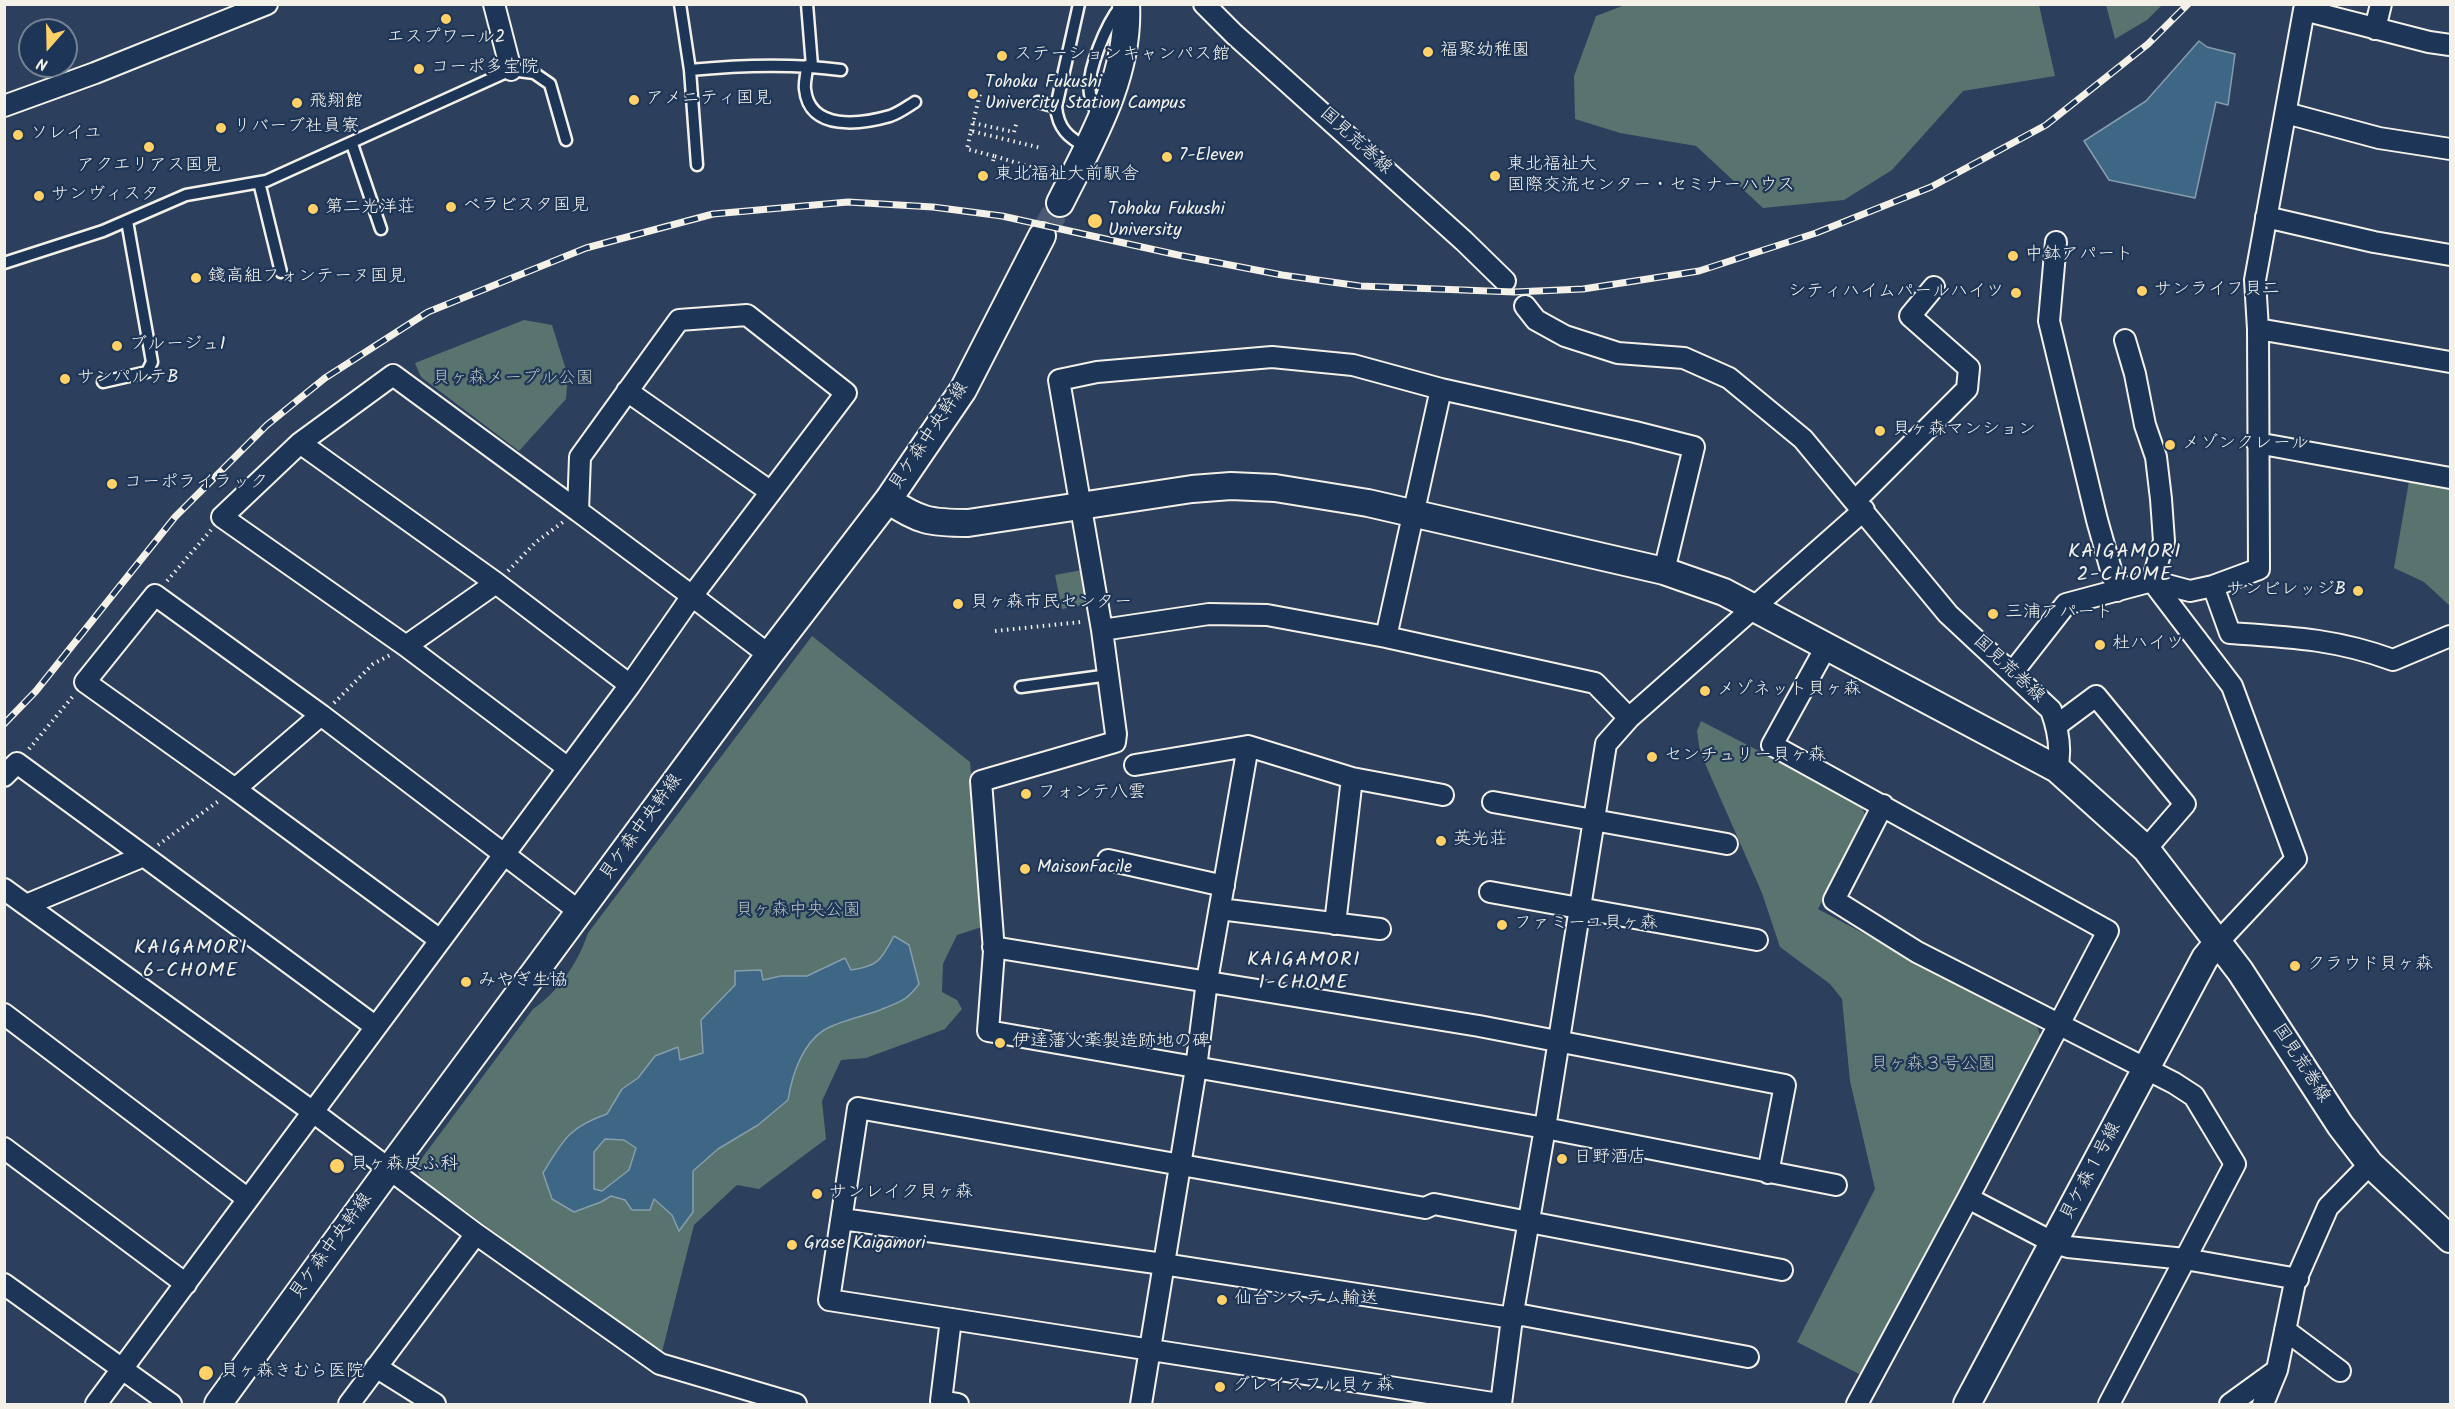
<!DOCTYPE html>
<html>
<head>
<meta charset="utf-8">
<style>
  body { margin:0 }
  #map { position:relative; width:2455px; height:1409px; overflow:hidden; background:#2c3f5d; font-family:Kalam,sans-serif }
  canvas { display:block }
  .frame { position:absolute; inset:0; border:6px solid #f4f1e8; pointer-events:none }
  .north { position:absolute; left:18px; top:18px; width:60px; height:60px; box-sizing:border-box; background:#1d3557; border:2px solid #738091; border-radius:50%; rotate:200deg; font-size:16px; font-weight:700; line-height:24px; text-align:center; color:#f4f1e8 }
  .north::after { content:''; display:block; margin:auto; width:21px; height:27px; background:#ffd166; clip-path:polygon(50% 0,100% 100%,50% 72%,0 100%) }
</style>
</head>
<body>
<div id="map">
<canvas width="2455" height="1409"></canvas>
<div class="frame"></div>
<div class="north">N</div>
</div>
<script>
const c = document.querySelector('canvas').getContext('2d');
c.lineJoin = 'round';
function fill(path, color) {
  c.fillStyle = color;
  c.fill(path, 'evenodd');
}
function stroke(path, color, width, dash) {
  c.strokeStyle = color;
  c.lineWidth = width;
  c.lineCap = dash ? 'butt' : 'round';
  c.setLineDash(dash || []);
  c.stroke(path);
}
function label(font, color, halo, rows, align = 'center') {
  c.font = font + ' Kalam,"Klee One",sans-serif';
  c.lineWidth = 4.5;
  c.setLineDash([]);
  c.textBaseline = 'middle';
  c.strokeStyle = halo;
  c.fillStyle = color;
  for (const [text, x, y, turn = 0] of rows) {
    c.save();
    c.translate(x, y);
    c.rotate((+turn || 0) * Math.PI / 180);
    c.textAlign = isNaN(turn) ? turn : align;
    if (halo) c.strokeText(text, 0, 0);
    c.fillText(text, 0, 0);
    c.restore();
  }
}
fill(new Path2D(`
  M 1625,5 L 2039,5 L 2055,76 L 1963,91 L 1892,170 L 1844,200 L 1763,208 L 1696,146 L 1620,133 L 1575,119 L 1574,76 L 1596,16 Z
  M 2106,5 L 2106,4 L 2162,5 L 2147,20 L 2115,39 Z
  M 524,320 L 552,325 L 568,376 L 566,399 L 519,451 L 421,377 L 415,363 Z
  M 2409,481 L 2450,488 L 2450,606 L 2424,582 L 2394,568 Z
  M 1082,570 L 1088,604 L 1062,609 L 1055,575 Z
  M 812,636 L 970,762 L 985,926 L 957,935 L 943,964 L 942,992 L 957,1000 L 962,1009 L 945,1029 L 866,1058 L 841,1060 L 822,1101 L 826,1139 L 759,1189 L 737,1185 L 694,1225 L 662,1352 L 643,1341 L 426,1182 L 419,1175 L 416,1166 L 533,1009 C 558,992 578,963 588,933 Z
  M 1701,721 L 1860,803 L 1866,817 L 1818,909 L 2037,1026 L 2042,1041 L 1861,1375 L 1797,1342 L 1875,1189 L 1850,1081 L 1842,999 L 1830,984 L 1780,947 L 1762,893 L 1700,752 L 1697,731 Z`), '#59736f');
const water = new Path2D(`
  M 2199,41 L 2207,47 L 2235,54 L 2228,105 L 2216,102 L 2195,198 L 2109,180 L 2084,141 L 2146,101 Z
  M 894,936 L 909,945 L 919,984 C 908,999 902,1001 885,1008 C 867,1016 840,1020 824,1030 C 802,1044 792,1075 788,1100 L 758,1125 L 718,1149 L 693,1171 L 693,1212 L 679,1231 L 672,1215 L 654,1199 L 650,1210 L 632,1210 L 625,1200 L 611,1196 L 601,1202 L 574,1212 L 552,1199 L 543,1173 C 563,1140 569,1127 607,1114 L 622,1089 L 638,1078 L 655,1056 L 678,1047 L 680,1060 L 703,1053 L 701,1020 L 735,985 L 735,971 L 761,970 L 763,980 L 781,976 L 807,976 L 845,958 L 851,970 C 879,966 881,960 894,936 ZM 605,1139 L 624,1140 L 636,1148 L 629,1170 L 602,1191 L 594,1189 L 594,1152 Z`);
fill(water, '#3d6784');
stroke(water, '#869eac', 1.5);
stroke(new Path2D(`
  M 1042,236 L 1060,203`), '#4a5a72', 26, [26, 13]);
const service = new Path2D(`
  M 680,4 L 690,70 L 697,165
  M 807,4 L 812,66
  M 1079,4 L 1056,107 C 1058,128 1068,138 1087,147
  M 807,66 C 807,73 804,82 805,89 C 809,132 862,124 890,116 C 899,113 907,107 915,102
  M 690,70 C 741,65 790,63 841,70
  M 1038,102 L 1056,107
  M 1098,117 C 1095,110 1092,102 1090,94 C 1086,71 1107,23 1121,6
  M 352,144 L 381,229
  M 259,182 L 281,272
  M 4,263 L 103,231 L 186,195 L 266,181 L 511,70 L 534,73 L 550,84 L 566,140
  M 103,382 L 147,372 L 152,362 L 127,221
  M 1021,687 L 1109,675`);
const minor = new Path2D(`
  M 494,4 L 511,70
  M 1204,4 L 1234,34 L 1464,241 L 1505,281
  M 2375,29 L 2381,4
  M 4,106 L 95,73 L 267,4
  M 2286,113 L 2379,138 L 2450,149
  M 2266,217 L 2374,242 L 2450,255
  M 2056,242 L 2049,321 L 2097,520 L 2117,591
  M 1525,306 L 1536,320 L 1565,336 L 1618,353 L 1684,358 L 1729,378 L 1803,439 L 1948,614 L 2051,710 C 2058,729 2062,749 2057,769
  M 747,315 L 846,393 L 692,596 L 578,511 L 580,457 L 679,320 Z
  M 2258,329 L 2450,362
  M 2125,340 L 2135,374 L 2145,425 L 2156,457 L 2161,499 L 2164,541 L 2152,581 L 2232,686 L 2296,859 L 2219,941
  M 627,391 L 771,492
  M 300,443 L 393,375 L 578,511
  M 2257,443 L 2450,478
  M 1856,500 L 1967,389 L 1969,368 L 1910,316 L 1934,287
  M 2213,586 L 2230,633 C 2290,637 2336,639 2393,660 L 2450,636
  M 1102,630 L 1116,734 L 1115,742 L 981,781 L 994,951 L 988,1031 L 1545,1128 L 1836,1185
  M 1386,637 L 1441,389
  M 406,646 L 222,517 L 300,443 L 496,583
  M 1826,647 L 1772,745 L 2108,931 L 1968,1198 L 1857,1404
  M 2012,673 L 2066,604 L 2152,581 L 2190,591 L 2213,586 L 2259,569 L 2258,329 L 2255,280 L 2304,10 L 2429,42 L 2450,45
  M 1629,718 L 1595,683 L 1386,637 L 1267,615 L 1209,614 L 1102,630 L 1059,380 L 1097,372 L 1272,357 L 1353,365 L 1441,389 L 1635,432 L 1694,447 L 1664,571
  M 2057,725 L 2096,696 L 2185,804 L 2146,849
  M 1248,746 L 1352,778 L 1443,795
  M 1135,765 L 1248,746 L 1207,981 L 1196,1068 L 1141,1404
  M 568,768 L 406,646 L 496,583 L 630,685
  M 4,776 L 17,763 L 144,856
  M 235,789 L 85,682 L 155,595 L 321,715
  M 1493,802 L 1727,844
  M 1883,805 L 1834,900 L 1917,952 L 2174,1083 L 2194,1096 L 2235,1164 L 2109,1404
  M 1108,860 L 1224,886
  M 4,889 L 26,905
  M 1490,892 L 1757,940
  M 1220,909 L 1380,929
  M 1335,924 L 1352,778
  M 440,940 L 235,789 L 321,715 L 580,912
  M 993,947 L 1479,1026 L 1785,1085 L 1768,1173
  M 4,1014 L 248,1199
  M 376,1027 L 144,856 L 26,905 L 313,1112 L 476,1234 L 660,1364 L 796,1404
  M 4,1148 L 186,1284
  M 1968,1198 L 2054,1243 L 2068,1247 L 2185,1259 L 2298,1279
  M 842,1219 L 1163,1264 L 1512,1318 L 1522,1315 L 1748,1357
  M 4,1284 L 171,1404
  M 951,1319 L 941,1401 L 958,1404
  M 2285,1330 L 2340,1371
  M 376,1367 L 435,1404
  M 96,1404 L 630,685 L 692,596 L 769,655
  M 349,1404 L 476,1234
  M 1499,1404 L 829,1300 L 858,1108 L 1425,1208 L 1434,1204 L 1782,1270
  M 1501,1404 L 1512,1318 L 1545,1128 L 1606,744 L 1629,718 L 1864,510
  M 2230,1404 L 2277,1370 L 2295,1282 L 2328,1207 L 2370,1164
  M 2263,1404 L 2277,1370`);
const tertiary = new Path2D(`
  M 1060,203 C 1091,141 1130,76 1126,4
  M 888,500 C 919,521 930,523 968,523 L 1192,489 L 1231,486 L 1275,488 L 1368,503 L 1664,571 L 1724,592 L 2057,769 L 2146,849 L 2240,971 L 2340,1125 L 2370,1164 L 2450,1239
  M 218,1404 L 376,1187 L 769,655 L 888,500 L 963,390 L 1042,236
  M 1967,1404 L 2205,958 L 2219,941`);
stroke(service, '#f4f1e8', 15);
stroke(minor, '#f4f1e8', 24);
stroke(tertiary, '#f4f1e8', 30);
stroke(new Path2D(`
  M 973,123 L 1014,132 L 1017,121
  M 971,131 L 980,94
  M 994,156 L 967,149 L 971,131 L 1041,148
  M 993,161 L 994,156 L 1051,173
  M 508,571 L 536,542 L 563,522
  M 167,581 L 211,530
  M 995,631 L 1081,622
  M 334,703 L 373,664 L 390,655
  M 29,749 L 74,695
  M 158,845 L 220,800`), '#f4f1e8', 4, [1.5, 4.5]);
stroke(service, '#1d3557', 10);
stroke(minor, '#1d3557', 20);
stroke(tertiary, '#1d3557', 26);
const rail = new Path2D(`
  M 4,724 L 36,691 L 175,517 L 267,425 L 325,378 L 428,312 L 586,248 L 713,214 L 848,202 L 933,207 L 1002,216 L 1178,255 L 1282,275 L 1360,286 L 1514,292 L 1583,289 L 1699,271 L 1816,233 L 1931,187 L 2046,125 L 2148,44 L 2188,4`);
stroke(rail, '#f4f1e8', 7);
stroke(rail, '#1d3557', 4.5, [14]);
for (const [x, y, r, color] of [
  [446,19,6,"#ffd166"],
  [1428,52,6,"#ffd166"],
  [1002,56,6,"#ffd166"],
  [419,69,6,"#ffd166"],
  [973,94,6,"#ffd166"],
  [634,100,6,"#ffd166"],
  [297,103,6,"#ffd166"],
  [221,128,6,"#ffd166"],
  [18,135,6,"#ffd166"],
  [149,147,6,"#ffd166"],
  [1167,157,6,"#ffd166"],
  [983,176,6,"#ffd166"],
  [1495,176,6,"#ffd166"],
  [39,196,6,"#ffd166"],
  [451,207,6,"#ffd166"],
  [313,209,6,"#ffd166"],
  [1095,221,8,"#ffd166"],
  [2013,256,6,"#ffd166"],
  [196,278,6,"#ffd166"],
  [2142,291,6,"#ffd166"],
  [2016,293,6,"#ffd166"],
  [117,346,6,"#ffd166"],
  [65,379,6,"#ffd166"],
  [1880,431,6,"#ffd166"],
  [2170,445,6,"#ffd166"],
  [112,484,6,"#ffd166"],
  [2358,591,6,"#ffd166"],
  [958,604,6,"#ffd166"],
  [1993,614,6,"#ffd166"],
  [2100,645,6,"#ffd166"],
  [1705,691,6,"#ffd166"],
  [1652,757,6,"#ffd166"],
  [1026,794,6,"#ffd166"],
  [1441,841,6,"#ffd166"],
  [1025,869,6,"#ffd166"],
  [1502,925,6,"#ffd166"],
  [2295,966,6,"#ffd166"],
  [466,982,6,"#ffd166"],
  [1000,1043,6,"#ffd166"],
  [1562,1159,6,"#ffd166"],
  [337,1166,8,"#ffd166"],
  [817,1194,6,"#ffd166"],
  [792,1245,6,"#ffd166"],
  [1222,1300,6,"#ffd166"],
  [206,1373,8,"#ffd166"],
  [1220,1387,6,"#ffd166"]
]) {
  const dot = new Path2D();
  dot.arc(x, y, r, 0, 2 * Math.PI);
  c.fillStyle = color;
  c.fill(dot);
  stroke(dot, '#1d3557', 2);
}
label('18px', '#f4f1e8', '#1d3557', [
  ["エスプワール2",446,39,"center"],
  ["福聚幼稚園",1440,52],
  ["ステーションキャンパス館",1014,56],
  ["コーポ多宝院",431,69],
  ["Tohoku Fukushi",985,84],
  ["Univercity Station Campus",985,105],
  ["アメニティ国見",646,100],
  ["飛翔館",309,103],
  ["リバーブ社員寮",233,128],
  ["ソレイユ",30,135],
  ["7-Eleven",1179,157],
  ["東北福祉大",1507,166],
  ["国際交流センター・セミナーハウス",1507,187],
  ["アクエリアス国見",149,167,"center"],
  ["東北福祉大前駅舎",995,176],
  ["サンヴィスタ",51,196],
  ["ベラビスタ国見",463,207],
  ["第二光洋荘",325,209],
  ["Tohoku Fukushi",1108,211],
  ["University",1108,232],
  ["中鉢アパート",2025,256],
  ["錢高組フォンテーヌ国見",208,278],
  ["サンライフ貝二",2154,291],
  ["シティハイムパールハイツ",2004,293,"right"],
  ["ブルージュ1",129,346],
  ["サンパルテB",77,379],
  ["貝ヶ森マンション",1892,431],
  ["メゾンクレール",2182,445],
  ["コーポライラック",124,484],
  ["サンビレッジB",2346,591,"right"],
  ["貝ヶ森市民センター",970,604],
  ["三浦アパート",2005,614],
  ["杜ハイツ",2112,645],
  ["メゾネット貝ヶ森",1717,691],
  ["センチュリー貝ヶ森",1664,757],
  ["フォンテ八雲",1038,794],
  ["英光荘",1453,841],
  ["MaisonFacile",1037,869],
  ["ファミーユ貝ヶ森",1514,925],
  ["クラウド貝ヶ森",2307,966],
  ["みやぎ生協",478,982],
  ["伊達藩火薬製造跡地の碑",1012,1043],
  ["日野酒店",1574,1159],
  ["貝ヶ森皮ふ科",350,1166],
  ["サンレイク貝ヶ森",829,1194],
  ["Grase Kaigamori",804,1245],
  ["仙台システム輸送",1234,1300],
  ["貝ヶ森きむら医院",220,1373],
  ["グレイスフル貝ヶ森",1232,1387]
], 'left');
label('18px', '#f4f1e8', '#1d3557', [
  ["国見荒巻線",1355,142,42],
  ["貝ケ森中央幹線",930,437,-56],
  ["国見荒巻線",2008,670,43],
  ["貝ケ森中央幹線",642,828,-54],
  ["国見荒巻線",2300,1064,57],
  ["貝ケ森１号線",2092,1172,-62],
  ["貝ケ森中央幹線",332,1247,-54]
]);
label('18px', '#b6bfb8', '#1d3557', [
  ["貝ヶ森メープル公園",513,380],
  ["貝ヶ森中央公園",798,912],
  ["貝ヶ森３号公園",1933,1066]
]);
c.letterSpacing = '1.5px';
label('20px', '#f4f1e8', '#1d3557', [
  ["KAIGAMORI",2125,554],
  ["2-CHOME",2125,577],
  ["KAIGAMORI",191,950],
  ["6-CHOME",191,973],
  ["KAIGAMORI",1304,962],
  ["1-CHOME",1304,985]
]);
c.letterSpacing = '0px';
</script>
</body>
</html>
